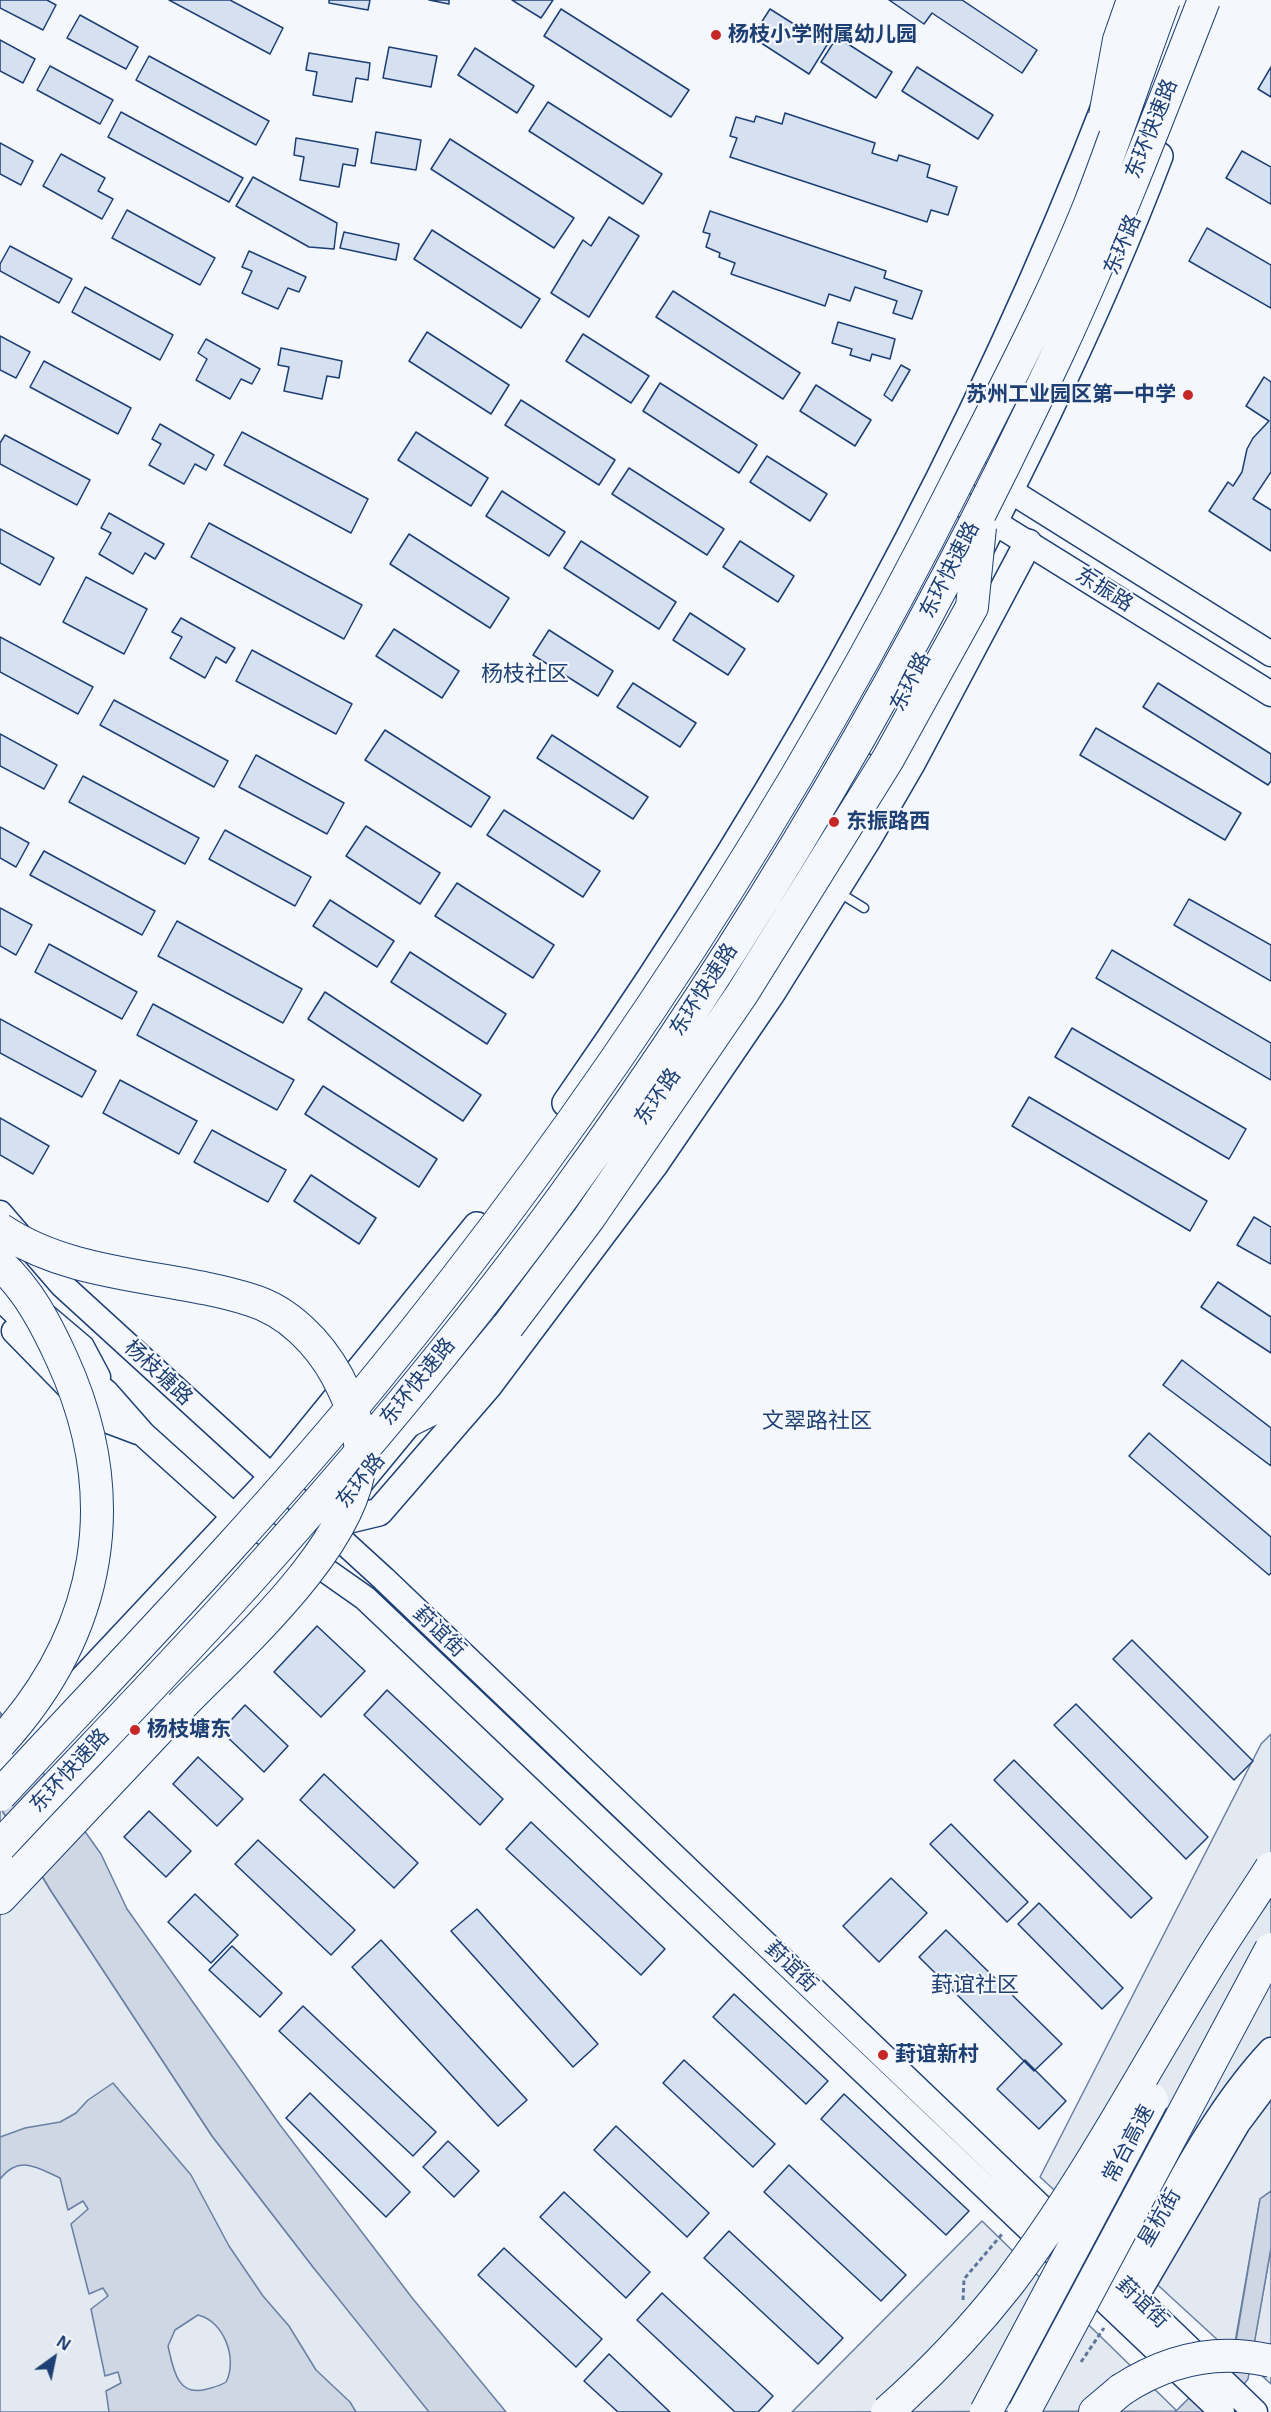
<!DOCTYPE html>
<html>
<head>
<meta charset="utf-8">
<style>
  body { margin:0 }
  #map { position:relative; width:1271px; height:2412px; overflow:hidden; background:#f4f7fb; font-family:"Noto Sans",sans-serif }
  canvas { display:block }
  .north { position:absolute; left:24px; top:2328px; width:60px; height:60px; -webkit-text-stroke:4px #f4f7fb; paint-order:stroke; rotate:33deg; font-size:16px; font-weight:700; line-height:24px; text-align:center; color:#1d3f73 }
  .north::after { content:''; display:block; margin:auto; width:21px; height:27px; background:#1d3f73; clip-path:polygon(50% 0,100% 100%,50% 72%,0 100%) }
</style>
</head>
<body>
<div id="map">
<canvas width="1271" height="2412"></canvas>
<div class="north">N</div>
</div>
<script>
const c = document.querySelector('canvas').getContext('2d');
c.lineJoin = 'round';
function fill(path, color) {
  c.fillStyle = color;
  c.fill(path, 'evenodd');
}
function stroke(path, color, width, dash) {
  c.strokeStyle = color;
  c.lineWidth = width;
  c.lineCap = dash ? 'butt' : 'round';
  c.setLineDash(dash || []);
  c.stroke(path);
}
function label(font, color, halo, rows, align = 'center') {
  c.font = font + ' "Noto Sans","Noto Sans SC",sans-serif';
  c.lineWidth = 4.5;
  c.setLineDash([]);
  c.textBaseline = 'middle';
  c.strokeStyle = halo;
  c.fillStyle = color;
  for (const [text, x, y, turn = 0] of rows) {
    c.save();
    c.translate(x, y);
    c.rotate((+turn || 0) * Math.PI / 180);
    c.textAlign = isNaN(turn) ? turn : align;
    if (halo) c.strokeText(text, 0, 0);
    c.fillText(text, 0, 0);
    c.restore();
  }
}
const green = new Path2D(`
  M 1271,1734 L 1271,2191 L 1260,2199 L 1233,2354 L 1040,2177 L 1261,1744 Z
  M 0,1807 L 51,1891 L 212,2136 L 313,2267 L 433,2412 L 0,2412 Z
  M 982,2221 L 1177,2411 L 792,2412 Z`);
fill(green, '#e3e9f0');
stroke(green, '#687fa3', 1.5);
const parking = new Path2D(`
  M 1271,2248 L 1271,2384 L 1250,2365 Z`);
fill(parking, '#e3e8f0');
stroke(parking, '#687fa3', 1.5);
const water = new Path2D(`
  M 0,1712 L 101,1854 L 127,1909 L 280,2125 L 413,2299 L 506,2412 L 429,2412 L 313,2267 L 212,2136 L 51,1891 L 0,1807 Z
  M 113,2083 L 191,2175 L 229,2246 L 263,2296 L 289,2326 L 316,2370 L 350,2402 L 356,2412 L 109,2412 L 106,2391 L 121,2383 L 118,2372 L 105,2376 L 91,2309 L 108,2296 L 103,2288 L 89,2294 L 71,2224 L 88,2209 L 83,2201 L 68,2210 L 60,2178 C 36,2167 19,2155 0,2179 L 0,2137 L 25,2128 L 60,2122 L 76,2113 L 88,2100 ZM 198,2315 C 224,2321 238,2359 226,2382 C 220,2386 214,2387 207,2389 C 177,2398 173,2368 168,2346 L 175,2330 Z
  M 1271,2191 L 1271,2248 L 1248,2379 L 1223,2412 L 1175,2412 L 1234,2353 L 1260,2199 Z`);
fill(water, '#cfd7e4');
stroke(water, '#687fa3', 1.5);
const building = new Path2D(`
  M 0,0 L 47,0 L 56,5 L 43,30 L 0,8 Z
  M 169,0 L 230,0 L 283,28 L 270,54 Z
  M 329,0 L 370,0 L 368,10 L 329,3 Z
  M 429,0 L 449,0 L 449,4 Z
  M 512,0 L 553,0 L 541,18 Z
  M 889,0 L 962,0 L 1037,50 L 1022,73 L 932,13 L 924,24 Z
  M 561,9 L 689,90 L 671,117 L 544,36 Z
  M 770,9 L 827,45 L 809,74 L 752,37 Z
  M 80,15 L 138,47 L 126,69 L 67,38 Z
  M 837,37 L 892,72 L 876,98 L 821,62 Z
  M 0,40 L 35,59 L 23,83 L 0,71 Z
  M 389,47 L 437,56 L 431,87 L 383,78 Z
  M 475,48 L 534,86 L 517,113 L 458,75 Z
  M 309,53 L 370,63 L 368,80 L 356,78 L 352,102 L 313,95 L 317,72 L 306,70 Z
  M 149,56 L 269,121 L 256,145 L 136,80 Z
  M 50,66 L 113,100 L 100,124 L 37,90 Z
  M 917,67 L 993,115 L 978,139 L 902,91 Z
  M 1271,67 L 1271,97 L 1258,89 Z
  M 548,102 L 662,174 L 643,204 L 529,131 Z
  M 121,112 L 243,178 L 229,202 L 108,137 Z
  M 785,113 L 875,143 L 872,153 L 897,161 L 899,155 L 930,165 L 927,177 L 957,187 L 948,215 L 931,210 L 927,222 L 730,157 L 737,138 L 730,136 L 736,117 L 754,122 L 756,116 L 782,124 Z
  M 376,132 L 421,140 L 416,170 L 371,163 Z
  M 296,138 L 358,149 L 355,166 L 343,164 L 339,187 L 300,180 L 304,157 L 294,155 Z
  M 450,139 L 574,218 L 554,248 L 431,169 Z
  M 0,143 L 33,161 L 21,185 L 0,174 Z
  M 1242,151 L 1271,167 L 1271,204 L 1226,178 Z
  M 61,154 L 105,178 L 98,191 L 113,199 L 102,219 L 43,186 Z
  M 253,177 L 337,223 L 334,249 L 309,247 L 236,206 Z
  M 127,210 L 215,258 L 200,285 L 112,238 Z
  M 710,211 L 886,271 L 884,278 L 922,291 L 912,319 L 893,313 L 897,301 L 855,287 L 850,301 L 829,294 L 825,306 L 731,274 L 735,263 L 719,257 L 720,253 L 706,247 L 710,234 L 703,232 Z
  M 609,217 L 639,236 L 589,317 L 551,293 L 583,240 L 591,246 Z
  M 1207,228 L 1271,265 L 1271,308 L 1189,261 Z
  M 432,230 L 540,299 L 521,328 L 414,259 Z
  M 344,232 L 399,244 L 396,260 L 340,248 Z
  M 10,246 L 72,279 L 59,303 L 0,271 L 0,264 Z
  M 249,251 L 306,277 L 299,292 L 288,288 L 278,309 L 242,293 L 252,271 L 242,267 Z
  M 85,287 L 173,335 L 160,360 L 72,312 Z
  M 673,291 L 800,373 L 783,399 L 656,317 Z
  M 838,322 L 895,339 L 890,359 L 872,354 L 870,361 L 850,355 L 852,349 L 832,343 Z
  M 427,332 L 509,385 L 491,414 L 409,361 Z
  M 583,334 L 649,376 L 631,403 L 566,361 Z
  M 0,336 L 30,352 L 16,378 L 0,370 Z
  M 206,339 L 260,369 L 252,384 L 241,379 L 230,399 L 196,380 L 207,359 L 198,353 Z
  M 281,348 L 342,361 L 339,378 L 327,376 L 322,399 L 284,391 L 289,367 L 278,365 Z
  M 44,361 L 131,408 L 118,434 L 30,387 Z
  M 901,365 L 910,370 L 892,401 L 884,395 Z
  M 1264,377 L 1271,382 L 1271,472 L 1253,499 L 1271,510 L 1271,551 L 1209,511 L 1228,482 L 1233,486 L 1242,472 L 1247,449 L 1253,438 L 1269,421 L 1246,406 Z
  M 660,383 L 757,445 L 739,473 L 643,411 Z
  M 816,385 L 871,420 L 855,446 L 800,411 Z
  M 521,400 L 615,460 L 599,485 L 505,425 Z
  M 160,424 L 214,455 L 206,470 L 195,464 L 184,484 L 149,465 L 161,444 L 152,439 Z
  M 242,432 L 368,499 L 351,533 L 224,465 Z
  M 416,432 L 488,478 L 471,506 L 398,460 Z
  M 5,435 L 90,480 L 77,505 L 0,464 L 0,443 Z
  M 767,456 L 827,494 L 810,521 L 750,482 Z
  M 629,468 L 724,529 L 707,555 L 612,494 Z
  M 502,491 L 565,532 L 549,556 L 486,516 Z
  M 109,513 L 164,544 L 155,559 L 145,553 L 133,574 L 99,554 L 111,533 L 101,528 Z
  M 209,523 L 362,605 L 344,639 L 191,557 Z
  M 0,529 L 54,558 L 40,585 L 0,563 Z
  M 409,534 L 509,598 L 490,628 L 390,564 Z
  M 581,541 L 676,602 L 659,629 L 564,568 Z
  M 740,541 L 794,576 L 778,602 L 723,567 Z
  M 86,577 L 147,609 L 124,654 L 63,622 Z
  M 690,613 L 745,649 L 728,675 L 673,640 Z
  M 181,618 L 235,648 L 226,663 L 216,657 L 205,678 L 170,658 L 182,637 L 172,632 Z
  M 394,629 L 459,671 L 442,698 L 376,656 Z
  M 549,630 L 613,671 L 598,696 L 533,655 Z
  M 0,637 L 93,687 L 78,714 L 0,672 Z
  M 252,650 L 352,704 L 336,734 L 236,681 Z
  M 633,683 L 696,723 L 680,747 L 617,707 Z
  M 1158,683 L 1271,754 L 1271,781 L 1268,785 L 1143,707 Z
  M 114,700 L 228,761 L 214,787 L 100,725 Z
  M 1096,728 L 1241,813 L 1225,840 L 1080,755 Z
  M 385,730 L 490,797 L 471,827 L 365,760 Z
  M 0,734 L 57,765 L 44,789 L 0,766 Z
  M 552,735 L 648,797 L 633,819 L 537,758 Z
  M 256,755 L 344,803 L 327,834 L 239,787 Z
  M 83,776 L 199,838 L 185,864 L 69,802 Z
  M 504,810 L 600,871 L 583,897 L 487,835 Z
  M 366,826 L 440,873 L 420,904 L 346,856 Z
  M 0,827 L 29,843 L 16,867 L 0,858 Z
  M 225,830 L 311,877 L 295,906 L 209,859 Z
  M 44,851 L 155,911 L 142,935 L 30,875 Z
  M 457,883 L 554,945 L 533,978 L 435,916 Z
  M 1189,899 L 1271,945 L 1271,981 L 1174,925 Z
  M 330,900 L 394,941 L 377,967 L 313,926 Z
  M 0,908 L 32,925 L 16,955 L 0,946 Z
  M 177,921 L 302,989 L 283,1023 L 158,956 Z
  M 49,944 L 137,992 L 122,1019 L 35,972 Z
  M 1112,950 L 1271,1043 L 1271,1080 L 1096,978 Z
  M 410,952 L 506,1014 L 487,1044 L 391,982 Z
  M 325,992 L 481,1095 L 463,1121 L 308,1019 Z
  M 153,1004 L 294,1080 L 277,1110 L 137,1035 Z
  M 0,1019 L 96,1071 L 82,1097 L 0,1053 Z
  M 1072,1028 L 1246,1129 L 1229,1159 L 1055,1057 Z
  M 120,1080 L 197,1121 L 179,1154 L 103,1113 Z
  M 323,1086 L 437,1159 L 419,1187 L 305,1114 Z
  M 1029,1097 L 1207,1201 L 1190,1231 L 1012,1126 Z
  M 0,1118 L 49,1146 L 33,1174 L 0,1155 Z
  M 212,1130 L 286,1170 L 268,1202 L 194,1162 Z
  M 311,1175 L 376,1218 L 359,1244 L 294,1201 Z
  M 1254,1217 L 1271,1227 L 1271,1264 L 1237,1245 Z
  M 1218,1282 L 1271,1317 L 1271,1353 L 1201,1307 Z
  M 1182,1360 L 1271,1428 L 1271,1466 L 1163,1385 Z
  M 1149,1433 L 1271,1537 L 1271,1573 L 1269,1575 L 1129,1456 Z
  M 317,1626 L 365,1671 L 321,1717 L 274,1672 Z
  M 1132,1640 L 1253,1761 L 1234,1780 L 1113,1659 Z
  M 387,1690 L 503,1799 L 480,1825 L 364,1715 Z
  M 1076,1704 L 1208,1837 L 1186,1859 L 1054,1725 Z
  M 245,1705 L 288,1746 L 264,1772 L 221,1731 Z
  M 198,1757 L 243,1799 L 217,1826 L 173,1784 Z
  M 1014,1760 L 1152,1898 L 1131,1918 L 994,1780 Z
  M 324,1774 L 418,1863 L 394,1888 L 300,1800 Z
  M 149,1811 L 191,1851 L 166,1877 L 124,1837 Z
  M 531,1822 L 665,1949 L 641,1975 L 506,1849 Z
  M 951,1824 L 1028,1902 L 1007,1922 L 930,1844 Z
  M 258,1840 L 355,1930 L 331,1955 L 235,1864 Z
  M 891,1878 L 927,1913 L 879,1962 L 843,1926 Z
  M 195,1894 L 238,1935 L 211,1963 L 168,1922 Z
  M 1039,1903 L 1123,1988 L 1102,2009 L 1018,1924 Z
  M 477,1909 L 598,2044 L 573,2067 L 451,1931 Z
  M 946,1930 L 1062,2044 L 1034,2071 L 919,1957 Z
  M 381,1940 L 527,2100 L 498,2126 L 352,1967 Z
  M 232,1946 L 282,1993 L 260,2017 L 209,1970 Z
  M 734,1994 L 828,2081 L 806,2104 L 713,2017 Z
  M 303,2006 L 436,2132 L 413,2156 L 279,2031 Z
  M 684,2060 L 775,2144 L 753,2167 L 663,2083 Z
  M 1025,2060 L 1066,2101 L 1039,2129 L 997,2089 Z
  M 310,2093 L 410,2192 L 386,2217 L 286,2118 Z
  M 844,2094 L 969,2211 L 946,2235 L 821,2119 Z
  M 616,2126 L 709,2213 L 687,2237 L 594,2150 Z
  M 448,2141 L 479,2171 L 454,2197 L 423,2167 Z
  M 789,2165 L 906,2275 L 881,2301 L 764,2192 Z
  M 564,2192 L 650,2272 L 626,2298 L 540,2217 Z
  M 729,2231 L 843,2338 L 818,2364 L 704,2258 Z
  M 504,2248 L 602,2339 L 576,2367 L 478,2275 Z
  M 662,2293 L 773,2396 L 758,2412 L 735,2412 L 637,2320 Z
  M 609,2354 L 670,2412 L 618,2412 L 584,2381 Z`);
fill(building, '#d5e0f0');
stroke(building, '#1d3f73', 1.5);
const lane = new Path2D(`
  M 838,892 L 864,908`);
const secondary = new Path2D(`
  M 951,458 L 1009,490 L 1271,654
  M 935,489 L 994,522 L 1271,694
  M 0,1213 L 62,1285 L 384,1579 L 1065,2230
  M 0,1298 L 27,1324 L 106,1392 L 143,1434 L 235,1517 L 301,1553 L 365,1598 L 1222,2412
  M 43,1314 L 82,1347 L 98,1377
  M 14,1331 L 98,1417 L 138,1432
  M 1091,2254 L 1255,2412
  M 1119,2297 L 1122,2284 C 1167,2206 1210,2115 1271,2050
  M 1124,2305 L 1136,2297 L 1238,2123 L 1271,2079`);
const primary = new Path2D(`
  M 880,744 C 979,551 1082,359 1159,156
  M 566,1103 C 785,789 972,452 1110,94
  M 353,1490 L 424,1404
  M 325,1525 L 379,1512 L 488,1386 L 654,1165 L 770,995 L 868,838 L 912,762 L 1028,543
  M 0,1768 L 272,1478 L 477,1226
  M 0,1873 L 279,1577 L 327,1522`);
const highway = new Path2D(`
  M 410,1420 L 444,1403 L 508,1326
  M 0,1898 L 181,1706
  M 1095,2412 L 1121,2390`);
stroke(lane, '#1d3f73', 11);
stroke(secondary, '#1d3f73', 27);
stroke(primary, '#1d3f73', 30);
stroke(highway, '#1d3f73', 34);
stroke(new Path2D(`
  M 963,2300 L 964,2279 L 1003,2233
  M 1081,2362 L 1104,2328`), '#5e769c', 3, [4.5, 3]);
stroke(lane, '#f4f7fb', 8);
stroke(secondary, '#f4f7fb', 24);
stroke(primary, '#f4f7fb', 27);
stroke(highway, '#f4f7fb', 32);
const highwayBridge = new Path2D(`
  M 1105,116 L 1119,40 L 1133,0
  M 0,1229 C 74,1279 169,1274 251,1300 C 288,1311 319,1343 337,1376 C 351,1403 363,1431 360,1462 C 353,1547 238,1647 181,1706
  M 0,1264 C 29,1291 46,1324 62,1359 C 125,1497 102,1631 0,1743
  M 508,1326 L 589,1218 L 742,994 L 888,759 L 972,607 L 980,527
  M 0,1795 C 125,1660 254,1527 371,1385 C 600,1106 797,801 959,478 C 1005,388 1052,298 1090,204 C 1116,137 1139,68 1164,0
  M 0,1846 C 84,1756 170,1669 252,1577 C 361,1455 467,1329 563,1197 C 755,933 921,647 1059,351 C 1112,237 1158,118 1204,0
  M 1121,2390 C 1167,2360 1217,2348 1271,2361
  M 887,2412 C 931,2373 973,2329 1009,2283 C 1089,2178 1149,2060 1219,1948 C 1236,1921 1254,1895 1271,1868
  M 986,2412 L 1152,2100
  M 1024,2412 L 1271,1949`);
stroke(highwayBridge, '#1d3f73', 34, []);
stroke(highwayBridge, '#f4f7fb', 32);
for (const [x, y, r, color] of [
  [716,35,6,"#c62828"],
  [1188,395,6,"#c62828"],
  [834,822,6,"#c62828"],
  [135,1730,6,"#c62828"],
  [883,2055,6,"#c62828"]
]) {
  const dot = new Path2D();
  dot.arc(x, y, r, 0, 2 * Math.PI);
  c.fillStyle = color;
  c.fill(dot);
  stroke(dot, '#f4f7fb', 2);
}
label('bold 21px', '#1d3f73', '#f4f7fb', [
  ["杨枝小学附属幼儿园",728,35],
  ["苏州工业园区第一中学",1176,395,"right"],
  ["东振路西",846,822],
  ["杨枝塘东",147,1730],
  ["葑谊新村",895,2055]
], 'left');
label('21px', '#1d3f73', '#f4f7fb', [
  ["东环快速路",1152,129,-68],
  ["东环路",1123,245,-67],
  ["东环快速路",950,570,-63],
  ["东振路",1104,590,32],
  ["东环路",911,682,-63],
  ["东环快速路",704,990,-57],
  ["东环路",658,1097,-55],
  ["杨枝塘路",158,1373,43],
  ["东环快速路",418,1382,-51],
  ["东环路",361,1481,-51],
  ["葑谊街",439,1632,44],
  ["东环快速路",70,1771,-47],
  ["葑谊街",791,1967,44],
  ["常台高速",1129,2144,-62],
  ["星杭街",1160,2218,-60],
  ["葑谊街",1142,2303,44]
]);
label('22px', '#1d3f73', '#f4f7fb', [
  ["杨枝社区",525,675],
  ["文翠路社区",817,1422],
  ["葑谊社区",975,1986]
]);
</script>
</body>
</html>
